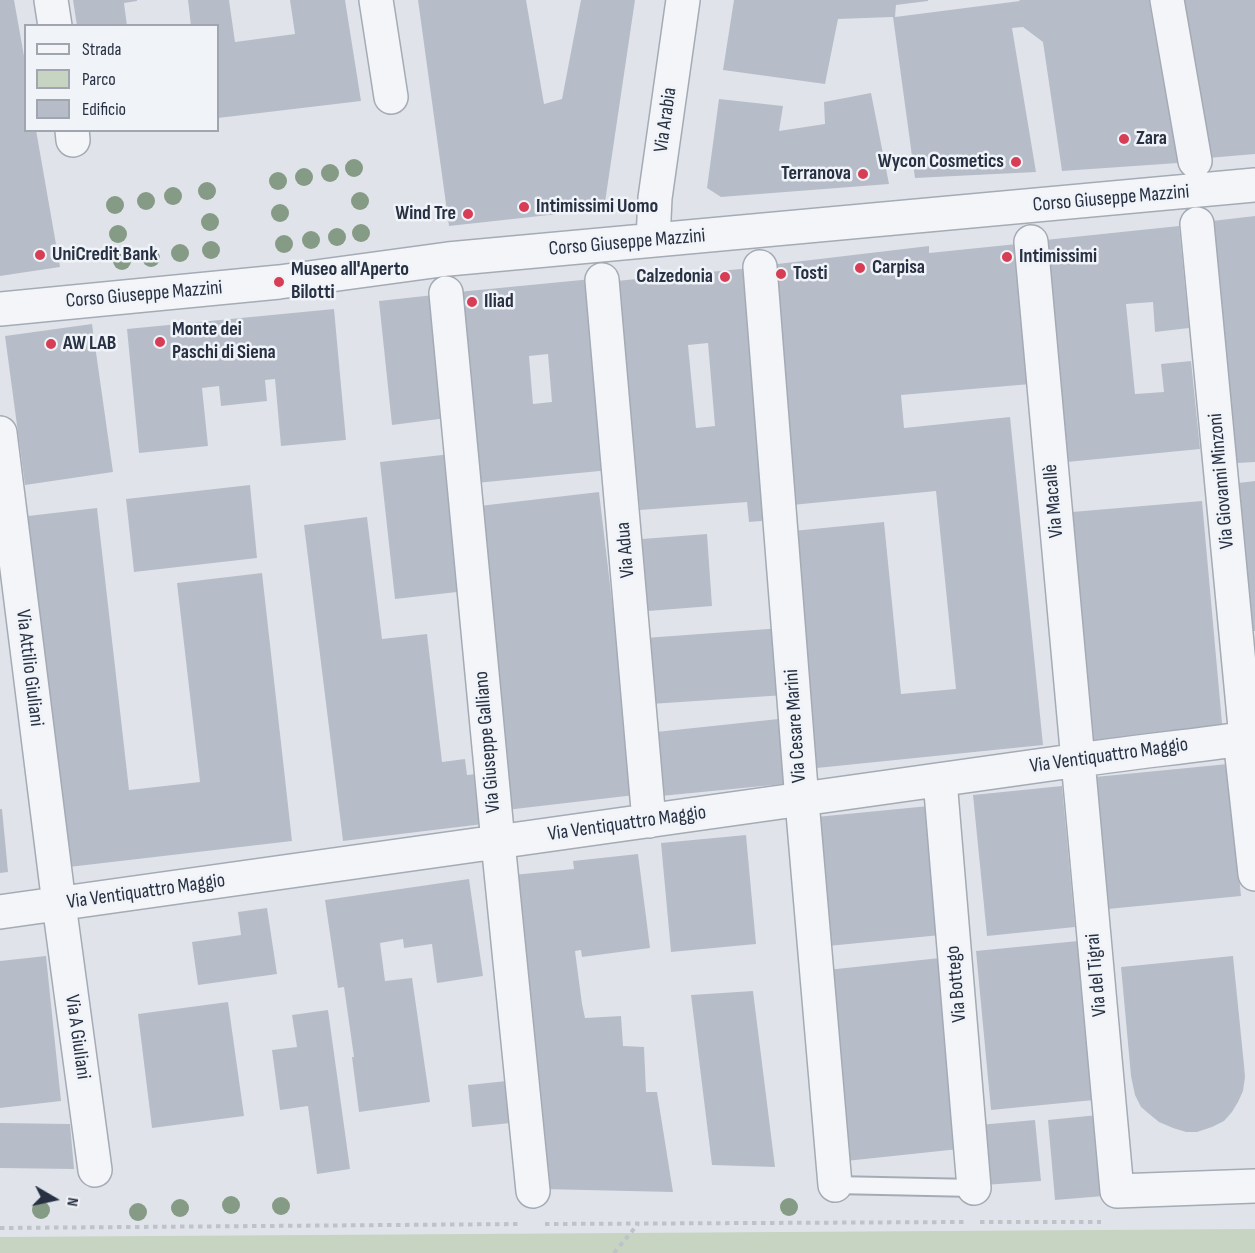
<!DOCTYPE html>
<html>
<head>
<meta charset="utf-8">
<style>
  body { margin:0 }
  #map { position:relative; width:1255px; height:1253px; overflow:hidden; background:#e0e4ea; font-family:"Sofia Sans Condensed",sans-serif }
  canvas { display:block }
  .legend { position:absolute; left:24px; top:24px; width:195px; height:108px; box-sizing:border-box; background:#f0f3f7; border:2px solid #a0a5af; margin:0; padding:8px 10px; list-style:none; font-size:18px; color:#273143 }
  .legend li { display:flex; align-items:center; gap:12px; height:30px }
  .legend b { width:30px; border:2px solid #a0a5af }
  .north { position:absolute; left:24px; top:1169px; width:60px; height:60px; -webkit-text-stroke:4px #f0f3f7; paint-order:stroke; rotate:99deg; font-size:16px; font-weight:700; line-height:24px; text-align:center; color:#273143 }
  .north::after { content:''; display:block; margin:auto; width:21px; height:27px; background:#273143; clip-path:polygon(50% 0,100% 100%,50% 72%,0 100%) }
</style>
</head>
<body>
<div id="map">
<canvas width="1255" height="1253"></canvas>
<ul class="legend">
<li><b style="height:8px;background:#f3f5f8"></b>Strada</li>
<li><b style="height:16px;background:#c6d4c1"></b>Parco</li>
<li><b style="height:16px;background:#b7bdc8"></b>Edificio</li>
</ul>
<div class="north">N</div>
</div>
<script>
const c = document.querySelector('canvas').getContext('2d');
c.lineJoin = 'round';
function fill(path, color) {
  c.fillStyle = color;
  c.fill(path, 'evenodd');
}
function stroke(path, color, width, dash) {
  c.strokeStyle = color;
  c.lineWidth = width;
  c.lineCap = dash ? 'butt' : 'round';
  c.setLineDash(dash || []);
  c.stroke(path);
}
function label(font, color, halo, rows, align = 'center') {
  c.font = font + ' "Sofia Sans Condensed",sans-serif';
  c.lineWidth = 5;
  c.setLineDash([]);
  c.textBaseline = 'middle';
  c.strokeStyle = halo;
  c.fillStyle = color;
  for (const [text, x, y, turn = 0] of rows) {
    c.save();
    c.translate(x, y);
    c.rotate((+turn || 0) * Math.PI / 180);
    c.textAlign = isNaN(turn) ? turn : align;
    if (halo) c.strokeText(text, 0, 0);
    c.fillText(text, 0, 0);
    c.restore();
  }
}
fill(new Path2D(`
  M 1255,1229 L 1255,1253 L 0,1253 L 0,1237 Z`), '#c6d4c1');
fill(new Path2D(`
  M 0,0 L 14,0 L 26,67 L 26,130 L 36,130 L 60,267 L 0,276 Z
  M 73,0 L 137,0 L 137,1 L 124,3 L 127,26 L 77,26 Z
  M 188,0 L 229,0 L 235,42 L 295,34 L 290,0 L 345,0 L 361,101 L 218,118 L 218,26 L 191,26 Z
  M 418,0 L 526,0 L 544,104 L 562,99 L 581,0 L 635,0 L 604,209 L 449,226 Z
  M 734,0 L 928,0 L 928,1 L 896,5 L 895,17 L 1020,1 L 1019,0 L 1149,0 L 1178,163 L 1062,171 L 1043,42 L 1023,27 L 1012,28 L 1036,172 L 915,178 L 893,17 L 838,19 L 825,84 L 723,70 Z
  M 1180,0 L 1255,0 L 1255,154 L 1208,158 Z
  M 871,93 L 889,184 L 721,197 L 707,188 L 719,99 L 783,106 L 779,131 L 825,124 L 824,102 Z
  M 1255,216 L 1255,462 L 1237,463 L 1212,221 Z
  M 1179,226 L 1189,328 L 1155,332 L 1153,302 L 1126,304 L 1135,394 L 1164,392 L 1161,364 L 1191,361 L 1200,449 L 1067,462 L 1045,240 Z
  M 1017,244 L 1031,384 L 901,395 L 904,428 L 1010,417 L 1043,745 L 817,768 L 793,531 L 884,522 L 901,694 L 956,689 L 936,491 L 792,505 L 769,265 L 929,246 L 929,253 Z
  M 751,268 L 774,520 L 749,522 L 747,502 L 640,510 L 616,281 ZM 708,343 L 715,426 L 696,428 L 688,345 Z
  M 592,279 L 610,470 L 476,483 L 458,292 ZM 548,354 L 552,402 L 533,404 L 529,356 Z
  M 434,295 L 447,418 L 392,425 L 379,301 Z
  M 334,309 L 346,440 L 281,446 L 275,379 L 265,380 L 267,401 L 221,406 L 219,386 L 202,388 L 208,446 L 139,453 L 127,329 Z
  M 92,324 L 113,472 L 25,485 L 5,336 Z
  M 451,454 L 466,591 L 395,599 L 380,462 Z
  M 1255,481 L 1255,631 L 1253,631 L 1238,483 Z
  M 250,485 L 257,558 L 134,572 L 126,499 Z
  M 599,492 L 635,795 L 506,810 L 471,507 Z
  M 1202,501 L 1223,734 L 1080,746 L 1060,513 Z
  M 97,508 L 129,790 L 200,782 L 177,583 L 262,573 L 292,841 L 69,867 L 28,516 Z
  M 367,517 L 382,639 L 427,634 L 442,762 L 465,759 L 467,775 L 477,774 L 483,824 L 343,841 L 304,525 Z
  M 707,534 L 712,606 L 648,611 L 642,539 Z
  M 782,628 L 785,695 L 651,704 L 645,638 Z
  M 788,718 L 794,783 L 661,796 L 656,732 Z
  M 1228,764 L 1241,896 L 1108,909 L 1095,777 Z
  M 1062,786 L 1075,927 L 987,936 L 973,795 Z
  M 929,806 L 941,935 L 828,946 L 816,817 Z
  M 0,809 L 2,809 L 8,872 L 0,873 Z
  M 746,835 L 756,944 L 671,952 L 661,843 Z
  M 638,854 L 650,948 L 582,957 L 581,950 L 575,951 L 582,1004 L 585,1018 L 621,1016 L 623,1046 L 644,1047 L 646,1092 L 657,1092 L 673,1192 L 541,1189 L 513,875 L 574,869 L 573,861 Z
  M 469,879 L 483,976 L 437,983 L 432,944 L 404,948 L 403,939 L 380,943 L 385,981 L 412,978 L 430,1102 L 359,1112 L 352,1057 L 354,1057 L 344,987 L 338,988 L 325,900 Z
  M 267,908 L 277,974 L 198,985 L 192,942 L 241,935 L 238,912 Z
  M 1078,941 L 1094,1100 L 991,1110 L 976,951 Z
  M 46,956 L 61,1101 L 0,1108 L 0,961 Z
  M 1233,956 L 1244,1065 L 1245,1077 L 1243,1091 L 1238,1102 L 1232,1112 L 1224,1121 L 1212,1127 L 1197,1132 L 1186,1132 L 1173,1128 L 1159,1122 L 1148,1113 L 1141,1107 L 1135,1095 L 1131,1076 L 1121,967 Z
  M 940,958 L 959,1149 L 846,1161 L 827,970 Z
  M 753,991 L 775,1167 L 712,1165 L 691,995 Z
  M 228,1002 L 244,1116 L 152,1128 L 138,1014 Z
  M 328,1010 L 350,1169 L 317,1174 L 308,1106 L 280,1110 L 272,1050 L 297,1047 L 292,1015 Z
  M 507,1081 L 511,1123 L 472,1127 L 468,1085 Z
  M 1098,1115 L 1104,1196 L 1055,1200 L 1048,1120 Z
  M 1035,1120 L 1041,1181 L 984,1185 L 979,1125 Z
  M 0,1123 L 70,1124 L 74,1169 L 0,1168 Z`), '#b7bdc8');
const lane = new Path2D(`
  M 835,1185 L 974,1188`);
const street = new Path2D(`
  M 51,0 L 55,26
  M 376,0 L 391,97
  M 1167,0 L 1195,161
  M 72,130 L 73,140
  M 1197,224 L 1246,738
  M 653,240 L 655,198 L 683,0
  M 1031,242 L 1117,1191 L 1255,1186
  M 760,267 L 802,801 L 835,1185
  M 602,280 L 649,821
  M 446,293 L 498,842 L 533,1191
  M 0,309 L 279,282 L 448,259 L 1255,185
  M 0,433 L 59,904 L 95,1170
  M 1240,738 L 1255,874
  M 940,780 L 974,1188
  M 0,912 C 357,860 715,813 1072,761 C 1133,752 1194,746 1255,737`);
stroke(lane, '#a5abb5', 20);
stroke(street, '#a5abb5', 36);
stroke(new Path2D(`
  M 980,1222 L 1101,1222
  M 545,1224 L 966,1222
  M 0,1228 L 522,1224
  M 614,1253 L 638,1224`), '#bec2c9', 4, [4.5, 4.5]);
stroke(lane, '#f3f5f8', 16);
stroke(street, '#f3f5f8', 33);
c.fillStyle = '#869b86';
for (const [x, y] of [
  [354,168],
  [330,173],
  [304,177],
  [278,181],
  [207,191],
  [173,196],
  [146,201],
  [360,201],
  [115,205],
  [280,213],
  [210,222],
  [361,233],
  [118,234],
  [337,237],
  [311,240],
  [284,244],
  [211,250],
  [180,253],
  [151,258],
  [122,261],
  [231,1205],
  [281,1206],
  [789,1207],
  [180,1208],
  [41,1210],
  [138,1212]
]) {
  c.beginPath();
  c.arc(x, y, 9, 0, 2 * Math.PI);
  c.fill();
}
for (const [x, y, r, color] of [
  [1124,139,6,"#d73d55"],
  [1016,162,6,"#d73d55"],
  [863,174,6,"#d73d55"],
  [524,207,6,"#d73d55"],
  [468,214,6,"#d73d55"],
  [40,255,6,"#d73d55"],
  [1007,257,6,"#d73d55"],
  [860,268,6,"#d73d55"],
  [781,274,6,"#d73d55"],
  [725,277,6,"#d73d55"],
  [279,282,6,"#d73d55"],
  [472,302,6,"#d73d55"],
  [160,342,6,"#d73d55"],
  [51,344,6,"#d73d55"]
]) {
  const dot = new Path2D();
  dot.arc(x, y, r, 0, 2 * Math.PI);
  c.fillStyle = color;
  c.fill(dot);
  stroke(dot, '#f0f3f7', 2);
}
label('20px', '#273143', '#f0f3f7', [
  ["Via Arabia",666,120,-82],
  ["Corso Giuseppe Mazzini",1111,199,-5],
  ["Corso Giuseppe Mazzini",627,243,-5],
  ["Corso Giuseppe Mazzini",144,295,-5],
  ["Via Giovanni Minzoni",1222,481,-95],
  ["Via Macallè",1054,501,-95],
  ["Via Adua",626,550,-95],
  ["Via Attilio Giuliani",29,668,83],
  ["Via Cesare Marini",796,726,-94],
  ["Via Giuseppe Galliano",488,742,-95],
  ["Via Ventiquattro Maggio",1109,756,-8],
  ["Via Ventiquattro Maggio",627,824,-8],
  ["Via Ventiquattro Maggio",146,892,-8],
  ["Via del Tigrai",1097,975,-95],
  ["Via Bottego",957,984,-95],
  ["Via A Giuliani",77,1037,82]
]);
label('bold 20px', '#273143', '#f0f3f7', [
  ["Zara",1136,139],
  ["Wycon Cosmetics",1004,162,"right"],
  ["Terranova",851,174,"right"],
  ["Intimissimi Uomo",536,207],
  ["Wind Tre",456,214,"right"],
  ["UniCredit Bank",52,255],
  ["Intimissimi",1019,257],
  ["Carpisa",872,268],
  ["Museo all'Aperto",291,270],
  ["Bilotti",291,293],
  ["Tosti",793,274],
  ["Calzedonia",713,277,"right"],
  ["Iliad",484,302],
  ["Monte dei",172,330],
  ["Paschi di Siena",172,353],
  ["AW LAB",63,344]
], 'left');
</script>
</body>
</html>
